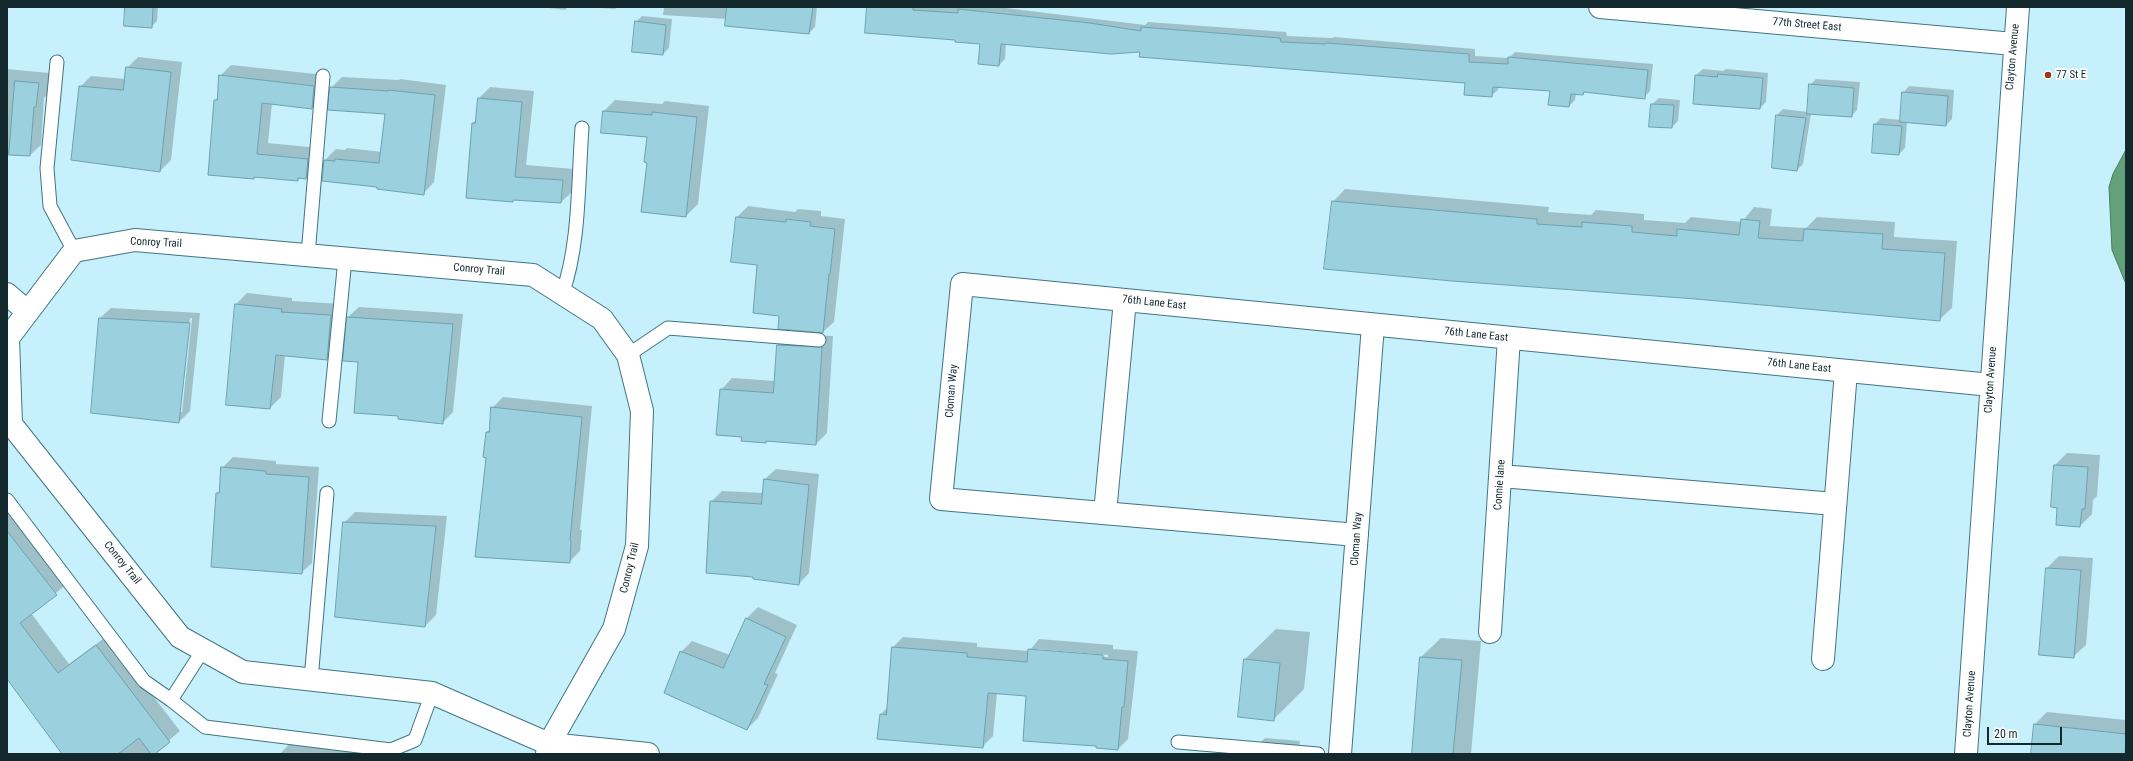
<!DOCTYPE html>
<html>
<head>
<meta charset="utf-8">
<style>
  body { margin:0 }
  #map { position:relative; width:2133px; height:761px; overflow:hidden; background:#c6f1fc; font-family:"Roboto Condensed",sans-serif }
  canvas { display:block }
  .frame { position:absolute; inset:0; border:8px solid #13292e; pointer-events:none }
  .scale { position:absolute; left:1987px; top:727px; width:75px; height:18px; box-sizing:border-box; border:2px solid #13292e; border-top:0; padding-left:5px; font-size:12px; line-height:14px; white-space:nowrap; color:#13292e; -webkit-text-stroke:3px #fff; paint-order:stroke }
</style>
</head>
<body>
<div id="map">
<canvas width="2133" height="761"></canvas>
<div class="frame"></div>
<div class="scale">20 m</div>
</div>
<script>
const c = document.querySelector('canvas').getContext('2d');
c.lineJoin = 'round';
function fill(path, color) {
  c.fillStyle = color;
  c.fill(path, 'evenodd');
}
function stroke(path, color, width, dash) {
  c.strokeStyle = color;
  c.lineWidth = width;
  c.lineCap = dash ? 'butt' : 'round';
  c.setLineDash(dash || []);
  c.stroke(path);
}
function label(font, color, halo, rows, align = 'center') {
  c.font = font + ' "Roboto Condensed",sans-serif';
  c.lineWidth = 3.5;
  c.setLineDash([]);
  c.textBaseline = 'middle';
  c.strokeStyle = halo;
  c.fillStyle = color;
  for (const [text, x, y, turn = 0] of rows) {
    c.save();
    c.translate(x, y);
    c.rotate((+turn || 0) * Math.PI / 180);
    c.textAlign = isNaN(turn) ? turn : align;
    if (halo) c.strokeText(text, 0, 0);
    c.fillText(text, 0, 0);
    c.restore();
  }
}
const water = new Path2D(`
  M 2126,150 L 2126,284 L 2112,250 L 2109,187 L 2113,174 Z`);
fill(water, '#63a179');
stroke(water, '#4b7d62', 1);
fill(new Path2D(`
  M 126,7 L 158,7 L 157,21 L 151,27 Z
  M 541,7 L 568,7 L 565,10 Z
  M 588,7 L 617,7 L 615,9 Z
  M 664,7 L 817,7 L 815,27 L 809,33 L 727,19 L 663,15 Z
  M 868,7 L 997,7 L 1145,25 L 1148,22 L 1286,32 L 1287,36 L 1332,38 L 1334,37 L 1475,49 L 1475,56 L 1509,58 L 1515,52 L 1653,64 L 1650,91 L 1644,97 L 1586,91 L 1583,94 L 1576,93 L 1575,100 L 1569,106 L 1551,90 L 1498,86 L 1498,90 L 1491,96 L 1466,82 L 1141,51 L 1006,44 L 1005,59 L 999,65 L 981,43 L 956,39 Z
  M 642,16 L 672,19 L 669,48 L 663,54 L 636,22 Z
  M 138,57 L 182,62 L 171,160 L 160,171 L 80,87 L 91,76 L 126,79 L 127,68 Z
  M 231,65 L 325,75 L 323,96 L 312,108 L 272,103 L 268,143 L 319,148 L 317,167 L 306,178 L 300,178 L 298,180 L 256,176 L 254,178 L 215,100 L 218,97 L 220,76 Z
  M 7,69 L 49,73 L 47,95 L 44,98 L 41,145 L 30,155 L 7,154 Z
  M 1703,69 L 1723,71 L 1726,69 L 1768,73 L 1766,102 L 1760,108 L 1696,75 Z
  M 342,77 L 399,80 L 400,79 L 446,85 L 434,182 L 423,194 L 379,186 L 325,160 L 336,149 L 345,150 L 347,148 L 382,152 L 386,113 L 331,88 Z
  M 1816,79 L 1860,82 L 1857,110 L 1851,116 L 1811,113 L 1803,164 L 1797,170 L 1777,115 L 1783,109 L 1808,112 L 1810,85 Z
  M 1909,86 L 1954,90 L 1952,119 L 1946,125 L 1907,122 L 1905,148 L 1899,154 L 1875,124 L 1881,118 L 1901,120 L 1903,93 Z
  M 490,87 L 534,91 L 526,165 L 574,169 L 573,191 L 561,202 L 514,199 L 512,201 L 473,123 L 477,119 L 479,98 Z
  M 1659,98 L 1680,100 L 1678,121 L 1672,127 L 1652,104 Z
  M 615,100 L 662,104 L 665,101 L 709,106 L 698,204 L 686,216 L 648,162 L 648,136 L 604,111 Z
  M 1345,189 L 1549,207 L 1548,212 L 1591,215 L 1596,210 L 1644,214 L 1644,220 L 1685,223 L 1691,217 L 1742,222 L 1754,207 L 1772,209 L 1770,226 L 1806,228 L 1817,217 L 1895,222 L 1894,237 L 1957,241 L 1952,308 L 1939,320 L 1333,202 Z
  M 748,206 L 795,212 L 798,209 L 821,211 L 821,216 L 845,219 L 834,322 L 823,332 L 780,315 L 758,264 L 732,261 L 737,217 Z
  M 247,293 L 292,298 L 292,301 L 342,304 L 338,348 L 327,359 L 285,355 L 281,397 L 270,408 L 236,304 Z
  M 359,307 L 463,314 L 453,412 L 442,423 L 399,415 L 359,362 L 344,360 L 348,317 Z
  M 111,308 L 200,313 L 190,411 L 179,422 L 100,318 ZM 190,318 L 192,318 L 182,412 L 180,412 Z
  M 789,334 L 833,336 L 827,433 L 816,444 L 768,440 L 766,442 L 721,390 L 732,378 L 775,381 L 778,345 Z
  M 503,397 L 592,406 L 580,530 L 582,530 L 580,551 L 569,562 L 488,457 L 487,432 L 490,429 L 492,408 Z
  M 2067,453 L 2100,455 L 2097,496 L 2093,500 L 2092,514 L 2080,526 L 2058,507 L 2055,465 Z
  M 233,457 L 276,461 L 276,464 L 319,467 L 312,563 L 301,573 L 217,493 L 220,490 L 222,468 Z
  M 776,469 L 819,474 L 809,573 L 799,584 L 754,576 L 711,502 L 722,491 L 764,493 L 765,479 Z
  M 7,507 L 67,584 L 31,613 L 69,664 L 107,636 L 180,731 L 153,754 L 64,754 L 7,677 Z
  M 355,512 L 447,516 L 436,615 L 425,626 L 344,523 Z
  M 2059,556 L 2093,558 L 2086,645 L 2073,657 L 2047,568 Z
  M 758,607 L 797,625 L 775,673 L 778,674 L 758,718 L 747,729 L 681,652 L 692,641 L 730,655 L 747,618 Z
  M 1276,629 L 1310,632 L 1304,689 L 1273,720 L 1245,659 Z
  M 903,637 L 977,643 L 977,647 L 1029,651 L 1039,639 L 1113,645 L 1113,649 L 1138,651 L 1128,739 L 1118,749 L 1097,745 L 1027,695 L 997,693 L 993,736 L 982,747 L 881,714 L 888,707 L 893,647 ZM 1037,649 L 1108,655 L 1108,657 L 1037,651 Z
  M 1441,638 L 1481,641 L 1471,754 L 1412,754 L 1421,657 Z
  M 2047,712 L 2126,720 L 2126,754 L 2032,754 L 2035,724 Z
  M 1265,738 L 1300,741 L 1298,754 L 1249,754 Z
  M 291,742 L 411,754 L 280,754 Z`), '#0003');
const building = new Path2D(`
  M 125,7 L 153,7 L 152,28 L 124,26 Z
  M 727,7 L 813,7 L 809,34 L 725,26 Z
  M 867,7 L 913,7 L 913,10 L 958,13 L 958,9 L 1090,23 L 1141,31 L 1141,27 L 1280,38 L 1281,42 L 1326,44 L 1327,43 L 1469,54 L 1469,62 L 1508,64 L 1508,57 L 1648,70 L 1645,99 L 1584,92 L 1583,95 L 1571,94 L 1569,107 L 1548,105 L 1550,91 L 1493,87 L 1492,97 L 1464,95 L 1465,83 L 1139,57 L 1140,52 L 1111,54 L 1001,44 L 999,66 L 978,64 L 980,44 L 955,42 L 955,40 L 865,33 Z
  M 635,21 L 666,25 L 663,55 L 632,52 Z
  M 126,67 L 171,72 L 160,172 L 71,160 L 79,86 L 123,90 Z
  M 1718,74 L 1763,78 L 1760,109 L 1693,104 L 1695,75 L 1717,77 Z
  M 219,75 L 314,86 L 312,109 L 262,103 L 257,154 L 308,159 L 306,179 L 298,178 L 298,181 L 254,177 L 254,179 L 208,175 L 214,100 L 217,100 Z
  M 15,81 L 39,83 L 36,107 L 34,107 L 30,156 L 9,155 Z
  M 1809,84 L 1854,88 L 1852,117 L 1807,114 Z
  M 330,87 L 388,91 L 388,90 L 435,95 L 424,195 L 377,189 L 377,187 L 322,181 L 324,160 L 335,161 L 335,159 L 379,163 L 385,114 L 328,110 Z
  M 1902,92 L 1948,96 L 1946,126 L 1900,122 Z
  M 478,98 L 522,102 L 515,177 L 563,180 L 561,203 L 513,200 L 513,202 L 466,198 L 472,123 L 475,123 Z
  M 1651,104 L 1674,105 L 1672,128 L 1649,127 Z
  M 603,111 L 652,115 L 652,112 L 697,117 L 686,217 L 641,212 L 647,163 L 644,162 L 647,137 L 601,133 Z
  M 1776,115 L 1806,118 L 1797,171 L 1772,168 Z
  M 1874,124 L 1902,126 L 1899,155 L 1872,153 Z
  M 1332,201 L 1537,219 L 1537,224 L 1582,227 L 1582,222 L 1632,226 L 1632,232 L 1677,236 L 1677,229 L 1739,235 L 1741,219 L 1760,221 L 1758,238 L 1803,241 L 1804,229 L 1883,234 L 1882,249 L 1945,253 L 1940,321 L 1696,299 L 1452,281 L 1324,269 Z
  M 736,217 L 786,222 L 786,219 L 811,222 L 810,226 L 835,229 L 830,274 L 829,274 L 823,333 L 778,329 L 779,316 L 753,313 L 757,265 L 731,262 Z
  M 235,304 L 282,309 L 281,312 L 331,315 L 327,360 L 276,355 L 270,409 L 226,405 Z
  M 347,317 L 453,324 L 443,424 L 398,419 L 398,416 L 354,413 L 358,362 L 343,361 Z
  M 99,318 L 190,323 L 179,423 L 91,413 Z
  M 777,345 L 822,347 L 816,445 L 766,441 L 766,443 L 741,441 L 742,437 L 716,435 L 720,389 L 773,393 Z
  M 491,407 L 582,417 L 570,540 L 571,541 L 570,563 L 475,557 L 486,458 L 483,457 L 486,432 L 489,432 Z
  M 2054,465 L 2088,467 L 2085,509 L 2082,509 L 2080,527 L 2056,525 L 2057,508 L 2051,507 Z
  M 221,467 L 266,471 L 266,474 L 309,477 L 302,574 L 211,567 L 216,493 L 219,493 Z
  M 764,479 L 809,485 L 799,585 L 753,579 L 753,577 L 706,573 L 710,501 L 761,504 Z
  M 343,522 L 436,526 L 425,627 L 335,617 Z
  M 7,531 L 57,595 L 20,623 L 58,673 L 96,645 L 170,742 L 155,754 L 151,754 L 139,738 L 118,754 L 62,754 L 7,679 Z
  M 2046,568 L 2081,570 L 2074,658 L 2039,655 Z
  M 746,618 L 786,637 L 764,684 L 768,685 L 747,730 L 664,693 L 680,651 L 723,668 Z
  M 892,647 L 967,653 L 967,657 L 1027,662 L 1028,649 L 1103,655 L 1103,659 L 1128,661 L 1124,707 L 1122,707 L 1118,750 L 1096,748 L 1096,746 L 1023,741 L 1026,696 L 988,693 L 983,748 L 877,739 L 880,714 L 886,715 Z
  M 1420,657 L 1462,660 L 1453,754 L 1412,754 Z
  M 1244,659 L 1280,663 L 1274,721 L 1238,717 Z
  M 2034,724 L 2126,734 L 2125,754 L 2031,754 Z`);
fill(building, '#9bd1df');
stroke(building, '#6ca1af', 1);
const service = new Path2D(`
  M 57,62 L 47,168 L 50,206 L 74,251
  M 308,255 L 323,76
  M 562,294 C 580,246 578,179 582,128
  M 628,355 L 668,328 L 819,340
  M 329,421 L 345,259
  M 7,500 L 144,681 L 171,700
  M 203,650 L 171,700 L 205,727 L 391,750 L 415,740 L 432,693
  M 311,680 L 327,493
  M 1178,742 L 1318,754`);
const minor = new Path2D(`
  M 1600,7 L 2014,44
  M 7,294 L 28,312
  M 1501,476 L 1835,504
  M 1105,513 L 1125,300
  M 1357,535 L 941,499 L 962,284 L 1991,385
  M 1490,632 L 1509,338
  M 1823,659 L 1846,371
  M 547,754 L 549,744 L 614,629 L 637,546 L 642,411 L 628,355 L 602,319 L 533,275 L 135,240 L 74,251 L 8,338 L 11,424 L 180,637 L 243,672 L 432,693 L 549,744 L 648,754
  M 1340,754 L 1373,325
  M 1966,754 L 2018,7`);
stroke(service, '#417582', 15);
stroke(minor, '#417582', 24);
stroke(service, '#fff', 13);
stroke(minor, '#fff', 22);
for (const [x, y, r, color] of [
  [2048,75,4,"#9d351a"]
]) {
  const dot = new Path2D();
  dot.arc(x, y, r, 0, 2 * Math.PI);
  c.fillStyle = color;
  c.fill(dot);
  stroke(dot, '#fff', 1.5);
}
label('11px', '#13292e', '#fff', [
  ["77th Street East",1807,25,5],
  ["Clayton Avenue",2013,57,-85],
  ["Conroy Trail",156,243,3],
  ["Conroy Trail",479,270,5],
  ["76th Lane East",1154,303,6],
  ["76th Lane East",1476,335,6],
  ["76th Lane East",1799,366,6],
  ["Clayton Avenue",1991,380,-86],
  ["Cloman Way",952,391,-85],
  ["Connie lane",1500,485,-86],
  ["Cloman Way",1357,539,-86],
  ["Conroy Trail",122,563,51],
  ["Conroy Trail",630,568,-77],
  ["Clayton Avenue",1970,704,-86]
]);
label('11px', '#13292e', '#fff', [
  ["77 St E",2056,75]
], 'left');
</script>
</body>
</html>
